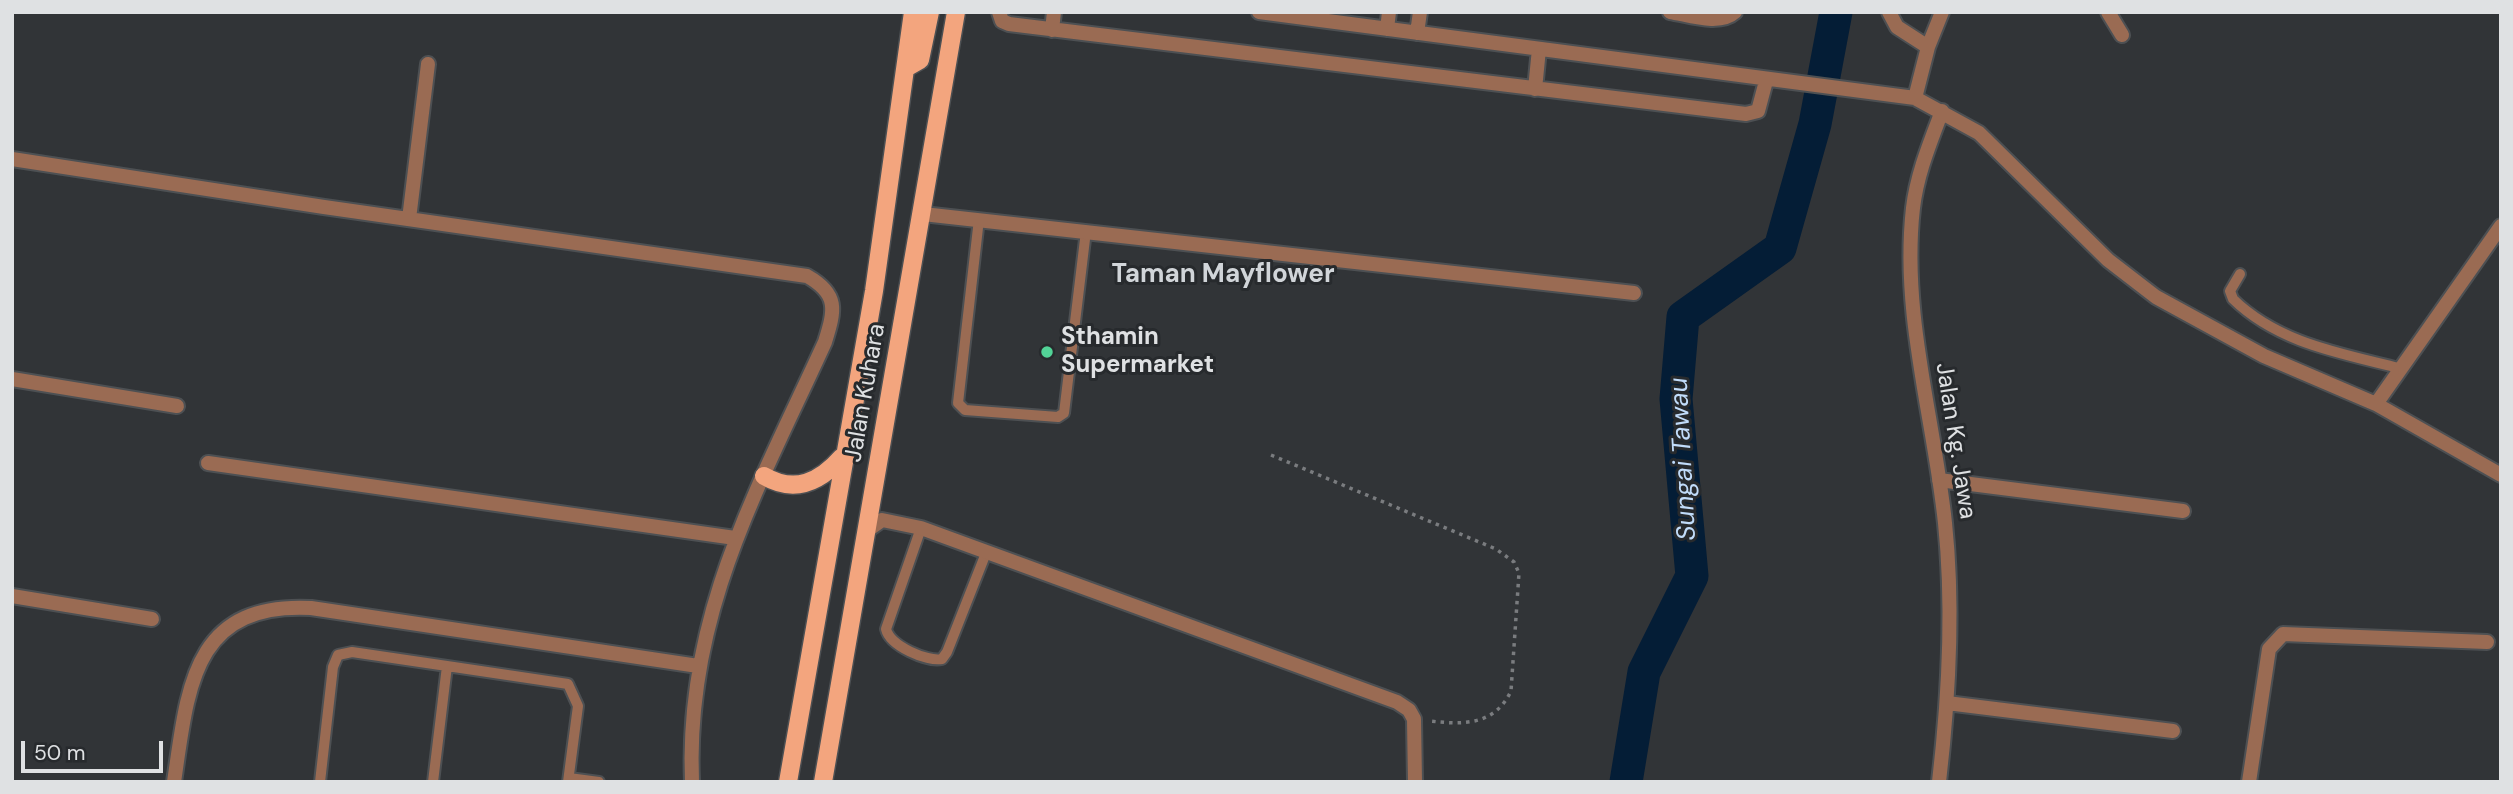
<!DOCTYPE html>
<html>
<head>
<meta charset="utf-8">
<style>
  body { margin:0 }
  #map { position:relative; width:2513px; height:794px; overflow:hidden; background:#313437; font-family:"DM Sans",sans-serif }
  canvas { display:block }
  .frame { position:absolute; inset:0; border:14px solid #dfe1e3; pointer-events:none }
  .scale { position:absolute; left:21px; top:741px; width:142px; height:32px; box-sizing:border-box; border:4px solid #dfe1e3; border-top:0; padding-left:9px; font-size:21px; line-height:24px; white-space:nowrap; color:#dfe1e3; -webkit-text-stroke:5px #272a2d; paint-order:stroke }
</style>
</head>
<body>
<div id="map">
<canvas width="2513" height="794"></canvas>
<div class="frame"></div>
<div class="scale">50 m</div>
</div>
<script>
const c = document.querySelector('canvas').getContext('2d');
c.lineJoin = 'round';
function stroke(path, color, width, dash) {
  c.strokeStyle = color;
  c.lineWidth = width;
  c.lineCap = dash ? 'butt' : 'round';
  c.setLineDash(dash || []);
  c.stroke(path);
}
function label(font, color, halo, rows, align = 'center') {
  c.font = font + ' "DM Sans",sans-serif';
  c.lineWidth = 6;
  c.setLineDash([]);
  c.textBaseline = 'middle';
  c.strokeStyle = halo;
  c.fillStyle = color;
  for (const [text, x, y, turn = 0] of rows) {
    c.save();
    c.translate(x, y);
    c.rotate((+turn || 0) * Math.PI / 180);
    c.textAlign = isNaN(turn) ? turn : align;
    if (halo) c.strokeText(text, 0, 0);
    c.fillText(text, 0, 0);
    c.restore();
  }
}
stroke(new Path2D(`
  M 1626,782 L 1644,672 L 1692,576 L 1676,399 L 1683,317 L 1780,248 L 1815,124 L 1836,12`), '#041d36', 33);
const lane = new Path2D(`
  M 979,219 L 958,403 L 965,410 L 1058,417 L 1064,413 L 1086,231
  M 2240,274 L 2230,291 L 2233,299 C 2278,343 2340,353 2399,368
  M 921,528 L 886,629 C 890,646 927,662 942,659 L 947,652 L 986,553
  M 569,778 L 599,782
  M 320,782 L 333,667 L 338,655 L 352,652 L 447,666
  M 433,782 L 447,666 L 568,684 L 578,706 L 568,782`);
const street = new Path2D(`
  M 999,12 L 1002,21 L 1009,24 L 1746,114 L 1758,111 L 1766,81
  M 1259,12 L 1915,98 L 1979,133 L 2108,260 L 2156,297 L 2264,356 L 2376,404 L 2501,475
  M 1670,12 C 1689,15 1720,26 1735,12
  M 1889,12 L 1897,27 L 1928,47
  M 2108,12 L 2122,35
  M 1387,29 L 1389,12
  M 1052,30 L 1054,12
  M 1417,33 L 1420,12
  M 1535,89 L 1539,49
  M 1915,98 L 1928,47 L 1942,12
  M 12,159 L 324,207 L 807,276 C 839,294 835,310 825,342 C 758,489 685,615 692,782
  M 923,214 L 1634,293
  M 409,219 L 428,64
  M 12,379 L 177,406
  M 2376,404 L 2501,226
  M 208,463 L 735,538
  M 1939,480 L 2183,511
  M 865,532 L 882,520 L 921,528 L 1397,702 L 1409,710 L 1414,719 L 1415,782
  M 12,596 L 152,619
  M 1947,703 L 2173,731
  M 174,782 C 188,688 192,602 311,608 L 698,666
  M 1939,782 C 1949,696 1954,609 1945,523 C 1934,418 1901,314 1913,208 C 1917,174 1930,143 1942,111
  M 2249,782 L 2269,649 L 2283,634 L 2487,642`);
const primary = new Path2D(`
  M 906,68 L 920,60 L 930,12
  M 764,476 C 795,494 820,482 842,457
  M 788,782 L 874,291 L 913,12
  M 823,782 L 956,12`);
stroke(lane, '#4d5053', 14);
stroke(street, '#4d5053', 18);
stroke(primary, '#4d5053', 21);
stroke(new Path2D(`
  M 1271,455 L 1496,549 L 1514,562 L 1519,573 L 1511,691 C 1495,725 1464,725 1430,721`), '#7a7c7f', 3.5, [3.5, 5]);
stroke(lane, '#9a6b53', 10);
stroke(street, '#9a6b53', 14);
stroke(primary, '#f3a57e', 18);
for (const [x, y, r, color] of [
  [1047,352,7,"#52d397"]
]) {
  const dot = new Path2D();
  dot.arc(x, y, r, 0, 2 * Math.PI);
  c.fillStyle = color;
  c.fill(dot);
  stroke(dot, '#272a2d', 2.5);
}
label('bold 24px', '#dfe1e3', '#272a2d', [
  ["Sthamin",1061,338],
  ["Supermarket",1061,366]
], 'left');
label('24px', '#dfe1e3', '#272a2d', [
  ["Jalan Kuhara",866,393,-80],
  ["Jalan Kg. Jawa",1955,441,81]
]);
label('bold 26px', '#d1d5d9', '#272a2d', [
  ["Taman Mayflower",1223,275]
]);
label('italic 26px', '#c1dcfa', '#272a2d', [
  ["Sungai Tawau",1684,459,-93]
]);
</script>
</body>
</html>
